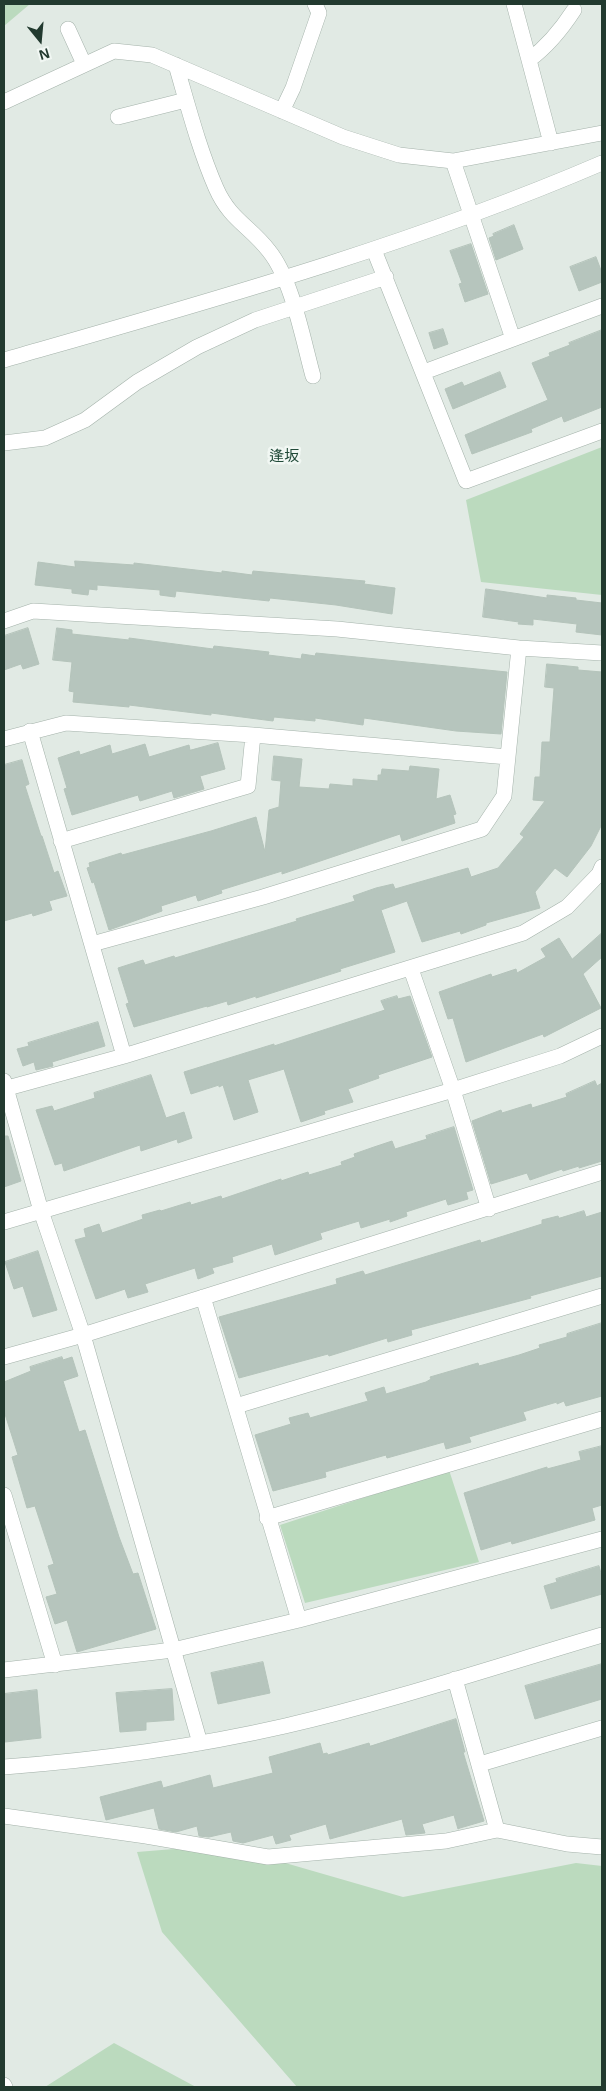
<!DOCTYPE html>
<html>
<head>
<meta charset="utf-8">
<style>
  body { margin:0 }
  #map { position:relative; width:606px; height:2091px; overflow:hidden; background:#e1eae4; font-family:Helvetica,sans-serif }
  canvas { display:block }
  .frame { position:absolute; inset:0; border:5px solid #223a2f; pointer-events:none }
  .north { position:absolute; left:15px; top:15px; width:50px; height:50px; -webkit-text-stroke:4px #f1f7f3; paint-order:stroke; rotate:163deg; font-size:14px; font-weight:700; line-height:20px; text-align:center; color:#223a2f }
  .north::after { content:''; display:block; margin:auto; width:18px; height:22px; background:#223a2f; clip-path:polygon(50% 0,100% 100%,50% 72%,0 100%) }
</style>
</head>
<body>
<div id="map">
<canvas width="606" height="2091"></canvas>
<div class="frame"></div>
<div class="north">N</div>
</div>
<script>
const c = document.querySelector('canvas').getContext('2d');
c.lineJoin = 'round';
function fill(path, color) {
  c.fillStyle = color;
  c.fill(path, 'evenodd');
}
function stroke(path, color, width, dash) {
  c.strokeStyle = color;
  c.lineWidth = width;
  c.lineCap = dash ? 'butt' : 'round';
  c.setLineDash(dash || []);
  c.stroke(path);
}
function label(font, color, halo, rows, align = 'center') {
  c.font = font + ' Helvetica,"Noto Sans JP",sans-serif';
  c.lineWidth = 5;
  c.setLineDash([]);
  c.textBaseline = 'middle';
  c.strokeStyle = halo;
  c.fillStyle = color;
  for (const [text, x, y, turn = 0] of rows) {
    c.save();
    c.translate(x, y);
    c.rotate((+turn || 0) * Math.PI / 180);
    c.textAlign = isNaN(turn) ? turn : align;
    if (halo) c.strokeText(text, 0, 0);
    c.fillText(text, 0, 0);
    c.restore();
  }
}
fill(new Path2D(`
  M 4,4 L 30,4 L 4,26 Z
  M 602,447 L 602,595 L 481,582 L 466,500 Z
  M 449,1470 L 479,1562 L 305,1603 L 280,1525 Z
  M 223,1845 L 403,1897 L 576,1863 L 602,1866 L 602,2087 L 297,2087 L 162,1932 L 137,1852 Z
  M 114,2043 L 196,2087 L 45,2087 Z`), '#bbdabe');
const building = new Path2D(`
  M 514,225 L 523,249 L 496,260 L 489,238 L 494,236 L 493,234 Z
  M 471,244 L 488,294 L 465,302 L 459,284 L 462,283 L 450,251 Z
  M 596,257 L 602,273 L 602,282 L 579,291 L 570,267 Z
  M 443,329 L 448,344 L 434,349 L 429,333 Z
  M 602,330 L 602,407 L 564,422 L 562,416 L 531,429 L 532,432 L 472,454 L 465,435 L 548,400 L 532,363 L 550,356 L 549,353 L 570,345 L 569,343 Z
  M 500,372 L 506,387 L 453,409 L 445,389 L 462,382 L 464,386 Z
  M 75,561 L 134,565 L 134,563 L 222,573 L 222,571 L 252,575 L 253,571 L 365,581 L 364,584 L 395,588 L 392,614 L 336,605 L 270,598 L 269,601 L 176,591 L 175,597 L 160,595 L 160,590 L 97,585 L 97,590 L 89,589 L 88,595 L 72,593 L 72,589 L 35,585 L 38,562 L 75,567 Z
  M 486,589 L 547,598 L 547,595 L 576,598 L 576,600 L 602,603 L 602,635 L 576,632 L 577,624 L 533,619 L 533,625 L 518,624 L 519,622 L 483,617 Z
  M 28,628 L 39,664 L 23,669 L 21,664 L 4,670 L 4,636 Z
  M 57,628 L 72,630 L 72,634 L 129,640 L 129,638 L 213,649 L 214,646 L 269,652 L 268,655 L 301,659 L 302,654 L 315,656 L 316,653 L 507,672 L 501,734 L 456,731 L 364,718 L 363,725 L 315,718 L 315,721 L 274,717 L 273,721 L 211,713 L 211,715 L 129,705 L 129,707 L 73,702 L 74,692 L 69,691 L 72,662 L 53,660 Z
  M 547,664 L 578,667 L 578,670 L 602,672 L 602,824 L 591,846 L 567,877 L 555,868 L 535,892 L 540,908 L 486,923 L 486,925 L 461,934 L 460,931 L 422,942 L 407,901 L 381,910 L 395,952 L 340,969 L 341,971 L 256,998 L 256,996 L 228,1005 L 227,1001 L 207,1007 L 207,1006 L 134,1027 L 126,1004 L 129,1003 L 118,968 L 143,960 L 145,965 L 174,956 L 175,958 L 297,921 L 296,919 L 355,901 L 353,896 L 376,888 L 393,884 L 395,889 L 468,868 L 471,877 L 498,868 L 524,837 L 520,834 L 545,801 L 533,800 L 535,777 L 540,777 L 542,742 L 550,742 L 554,688 L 545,687 Z
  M 218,743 L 225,769 L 200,776 L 204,789 L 174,798 L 172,791 L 140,801 L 138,795 L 72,815 L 64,789 L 67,788 L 58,758 L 79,751 L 80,755 L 110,745 L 112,754 L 145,744 L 149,757 L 189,745 L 190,750 Z
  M 274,756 L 302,759 L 299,787 L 329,789 L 330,784 L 353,786 L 353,779 L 378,781 L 378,775 L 381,775 L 382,769 L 409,771 L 410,766 L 439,769 L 436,799 L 450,795 L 456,814 L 453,815 L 455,823 L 402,841 L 400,834 L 282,874 L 282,871 L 221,890 L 222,893 L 198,901 L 196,895 L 161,906 L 162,911 L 109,930 L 94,882 L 92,883 L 87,868 L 90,867 L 89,863 L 121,853 L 122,855 L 211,831 L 256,817 L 265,852 L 269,810 L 279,807 L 281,781 L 272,780 Z
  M 22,760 L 29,784 L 25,786 L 41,836 L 42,836 L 54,873 L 58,871 L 67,896 L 49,901 L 52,910 L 33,916 L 32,913 L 4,921 L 4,765 Z
  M 602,933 L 602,957 L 583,974 L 601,1008 L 544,1037 L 543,1034 L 466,1062 L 453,1018 L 448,1019 L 439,992 L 491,974 L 492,977 L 516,969 L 517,973 L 546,957 L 541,949 L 559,938 L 572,959 Z
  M 397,996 L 398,999 L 410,996 L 432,1057 L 378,1075 L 379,1078 L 348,1089 L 353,1102 L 324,1111 L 325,1114 L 301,1122 L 284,1069 L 248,1080 L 258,1112 L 234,1120 L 223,1085 L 219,1087 L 219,1085 L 191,1094 L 184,1072 L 274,1044 L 274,1046 L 385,1010 L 381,1001 Z
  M 98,1022 L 105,1046 L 52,1062 L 53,1066 L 36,1070 L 34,1062 L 23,1066 L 17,1049 L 29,1046 L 28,1043 Z
  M 151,1075 L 166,1118 L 184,1112 L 192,1138 L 178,1143 L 177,1139 L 141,1151 L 140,1145 L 64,1171 L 62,1163 L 55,1165 L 36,1110 L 52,1106 L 54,1111 L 95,1098 L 94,1093 Z
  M 595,1081 L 597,1086 L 602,1083 L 602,1161 L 579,1168 L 579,1166 L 563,1171 L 562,1169 L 530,1180 L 527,1173 L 491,1184 L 472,1121 L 501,1110 L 502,1113 L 531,1104 L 532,1108 L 567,1097 L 566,1094 Z
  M 454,1127 L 473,1190 L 466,1192 L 468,1199 L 448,1205 L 446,1199 L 406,1212 L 407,1216 L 390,1222 L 390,1219 L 361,1228 L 359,1221 L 320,1233 L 322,1239 L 275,1255 L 272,1244 L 232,1257 L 233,1262 L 212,1268 L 214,1273 L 198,1279 L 195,1268 L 145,1284 L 148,1292 L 128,1298 L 125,1289 L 96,1299 L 75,1240 L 86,1237 L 84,1229 L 99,1224 L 102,1233 L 143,1219 L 142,1215 L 160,1210 L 161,1211 L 190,1202 L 191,1205 L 221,1196 L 222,1199 L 281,1179 L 281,1181 L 308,1172 L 309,1175 L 342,1165 L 341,1162 L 355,1157 L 354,1154 L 374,1147 L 392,1141 L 395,1149 L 427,1139 L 426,1136 Z
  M 4,1136 L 8,1136 L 21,1181 L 4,1187 Z
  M 584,1211 L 586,1217 L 602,1212 L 602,1276 L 530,1296 L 531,1298 L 411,1330 L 412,1335 L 388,1342 L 387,1338 L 329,1356 L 328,1354 L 239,1378 L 219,1317 L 337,1284 L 336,1279 L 363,1271 L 365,1275 L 480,1240 L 481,1243 L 542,1224 L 542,1220 L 558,1216 L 559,1218 Z
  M 38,1251 L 57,1310 L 33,1317 L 23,1286 L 14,1289 L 5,1262 Z
  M 602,1323 L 602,1396 L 566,1406 L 564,1401 L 557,1404 L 557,1402 L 523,1412 L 526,1420 L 469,1437 L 471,1442 L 446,1449 L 444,1442 L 387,1458 L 386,1455 L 325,1472 L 326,1477 L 273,1491 L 255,1435 L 291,1424 L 289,1418 L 308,1413 L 310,1418 L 368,1401 L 365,1393 L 384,1387 L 386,1394 L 426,1382 L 431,1379 L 430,1377 L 478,1363 L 479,1366 L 519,1355 L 540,1348 L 539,1345 L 567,1337 L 567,1334 Z
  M 62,1357 L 63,1360 L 72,1357 L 78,1376 L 63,1381 L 79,1432 L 85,1430 L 119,1537 L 133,1574 L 138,1573 L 156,1629 L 77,1652 L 67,1620 L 55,1624 L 46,1597 L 57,1594 L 48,1566 L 54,1564 L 35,1506 L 27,1508 L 12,1457 L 18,1455 L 4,1411 L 4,1382 L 31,1371 L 30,1367 Z
  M 602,1446 L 602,1505 L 592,1508 L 595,1520 L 512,1544 L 511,1541 L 481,1550 L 464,1493 L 547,1467 L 547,1469 L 581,1460 L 579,1452 Z
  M 599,1566 L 602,1577 L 602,1594 L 551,1609 L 544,1586 L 557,1582 L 556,1579 Z
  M 263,1662 L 270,1693 L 218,1704 L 211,1673 Z
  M 602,1664 L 602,1699 L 535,1719 L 525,1686 Z
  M 172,1689 L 174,1720 L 146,1722 L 146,1730 L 120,1732 L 116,1693 Z
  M 37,1690 L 41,1738 L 5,1742 L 4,1694 Z
  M 456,1719 L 465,1752 L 463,1752 L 484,1821 L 460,1828 L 458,1829 L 454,1815 L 422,1824 L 425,1833 L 406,1835 L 402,1819 L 330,1839 L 326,1824 L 289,1835 L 291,1840 L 276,1844 L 273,1835 L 243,1843 L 233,1841 L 231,1832 L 209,1837 L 199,1836 L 197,1826 L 176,1832 L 159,1829 L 154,1808 L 106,1820 L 100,1797 L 161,1781 L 163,1788 L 210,1775 L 213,1788 L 273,1773 L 269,1757 L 320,1743 L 323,1754 L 327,1753 L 328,1755 L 369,1743 L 370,1746 Z`);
fill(building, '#b6c5bd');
stroke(building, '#b4c3ba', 1);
const minor = new Path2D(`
  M 514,4 L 529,60
  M 68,29 L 84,64
  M 176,65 C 188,106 199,149 216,188 C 230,220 250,226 269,251 C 292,279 303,340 313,376
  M 4,102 L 114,51 L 152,55 L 343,137 L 399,155 L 453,161 L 602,133
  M 282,111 L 293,88 L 319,13 L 315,4
  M 118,117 L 186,100
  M 551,143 L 529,60 C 548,46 561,30 574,10
  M 453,161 L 513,339
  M 374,250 L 466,481 L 602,431
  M 4,360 C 206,302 409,246 602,163
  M 424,372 L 602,306
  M 4,443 L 45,438 L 85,420 L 137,382 L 197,347 L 255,320 L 386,277
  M 4,621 L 33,611 L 337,629 L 519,648 L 602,653
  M 30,731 L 124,1056
  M 4,739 L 66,723 L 253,735 L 508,757
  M 61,841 L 248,786 L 253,735
  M 92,944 L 263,897 L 482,829 L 504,796 L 519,648
  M 411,969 L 453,1090 L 489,1209
  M 4,1081 L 41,1211 L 83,1335 L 200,1743
  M 4,1089 L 124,1056 L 523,933 L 567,907 L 599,874 L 602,867
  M 4,1222 L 453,1090 L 560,1056 L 602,1036
  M 203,1297 L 299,1620
  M 4,1357 L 83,1335 L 602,1172
  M 236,1406 L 602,1296
  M 4,1495 L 55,1665
  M 267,1518 L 602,1419
  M 4,1670 L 173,1650 L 299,1620 L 602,1539
  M 455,1679 L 497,1830
  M 480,1764 L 602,1728
  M 4,1767 C 98,1760 193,1747 285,1726 C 392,1701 497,1666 602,1635
  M 4,1816 L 146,1836 L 268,1857 L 446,1841 L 497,1830 L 567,1844 L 602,1847
  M 4,2085 L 5,2087`);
stroke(minor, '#a4b2aa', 16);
stroke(minor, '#fff', 15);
label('15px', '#204a38', '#f1f7f3', [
  ["逢坂",284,457]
]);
</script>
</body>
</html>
